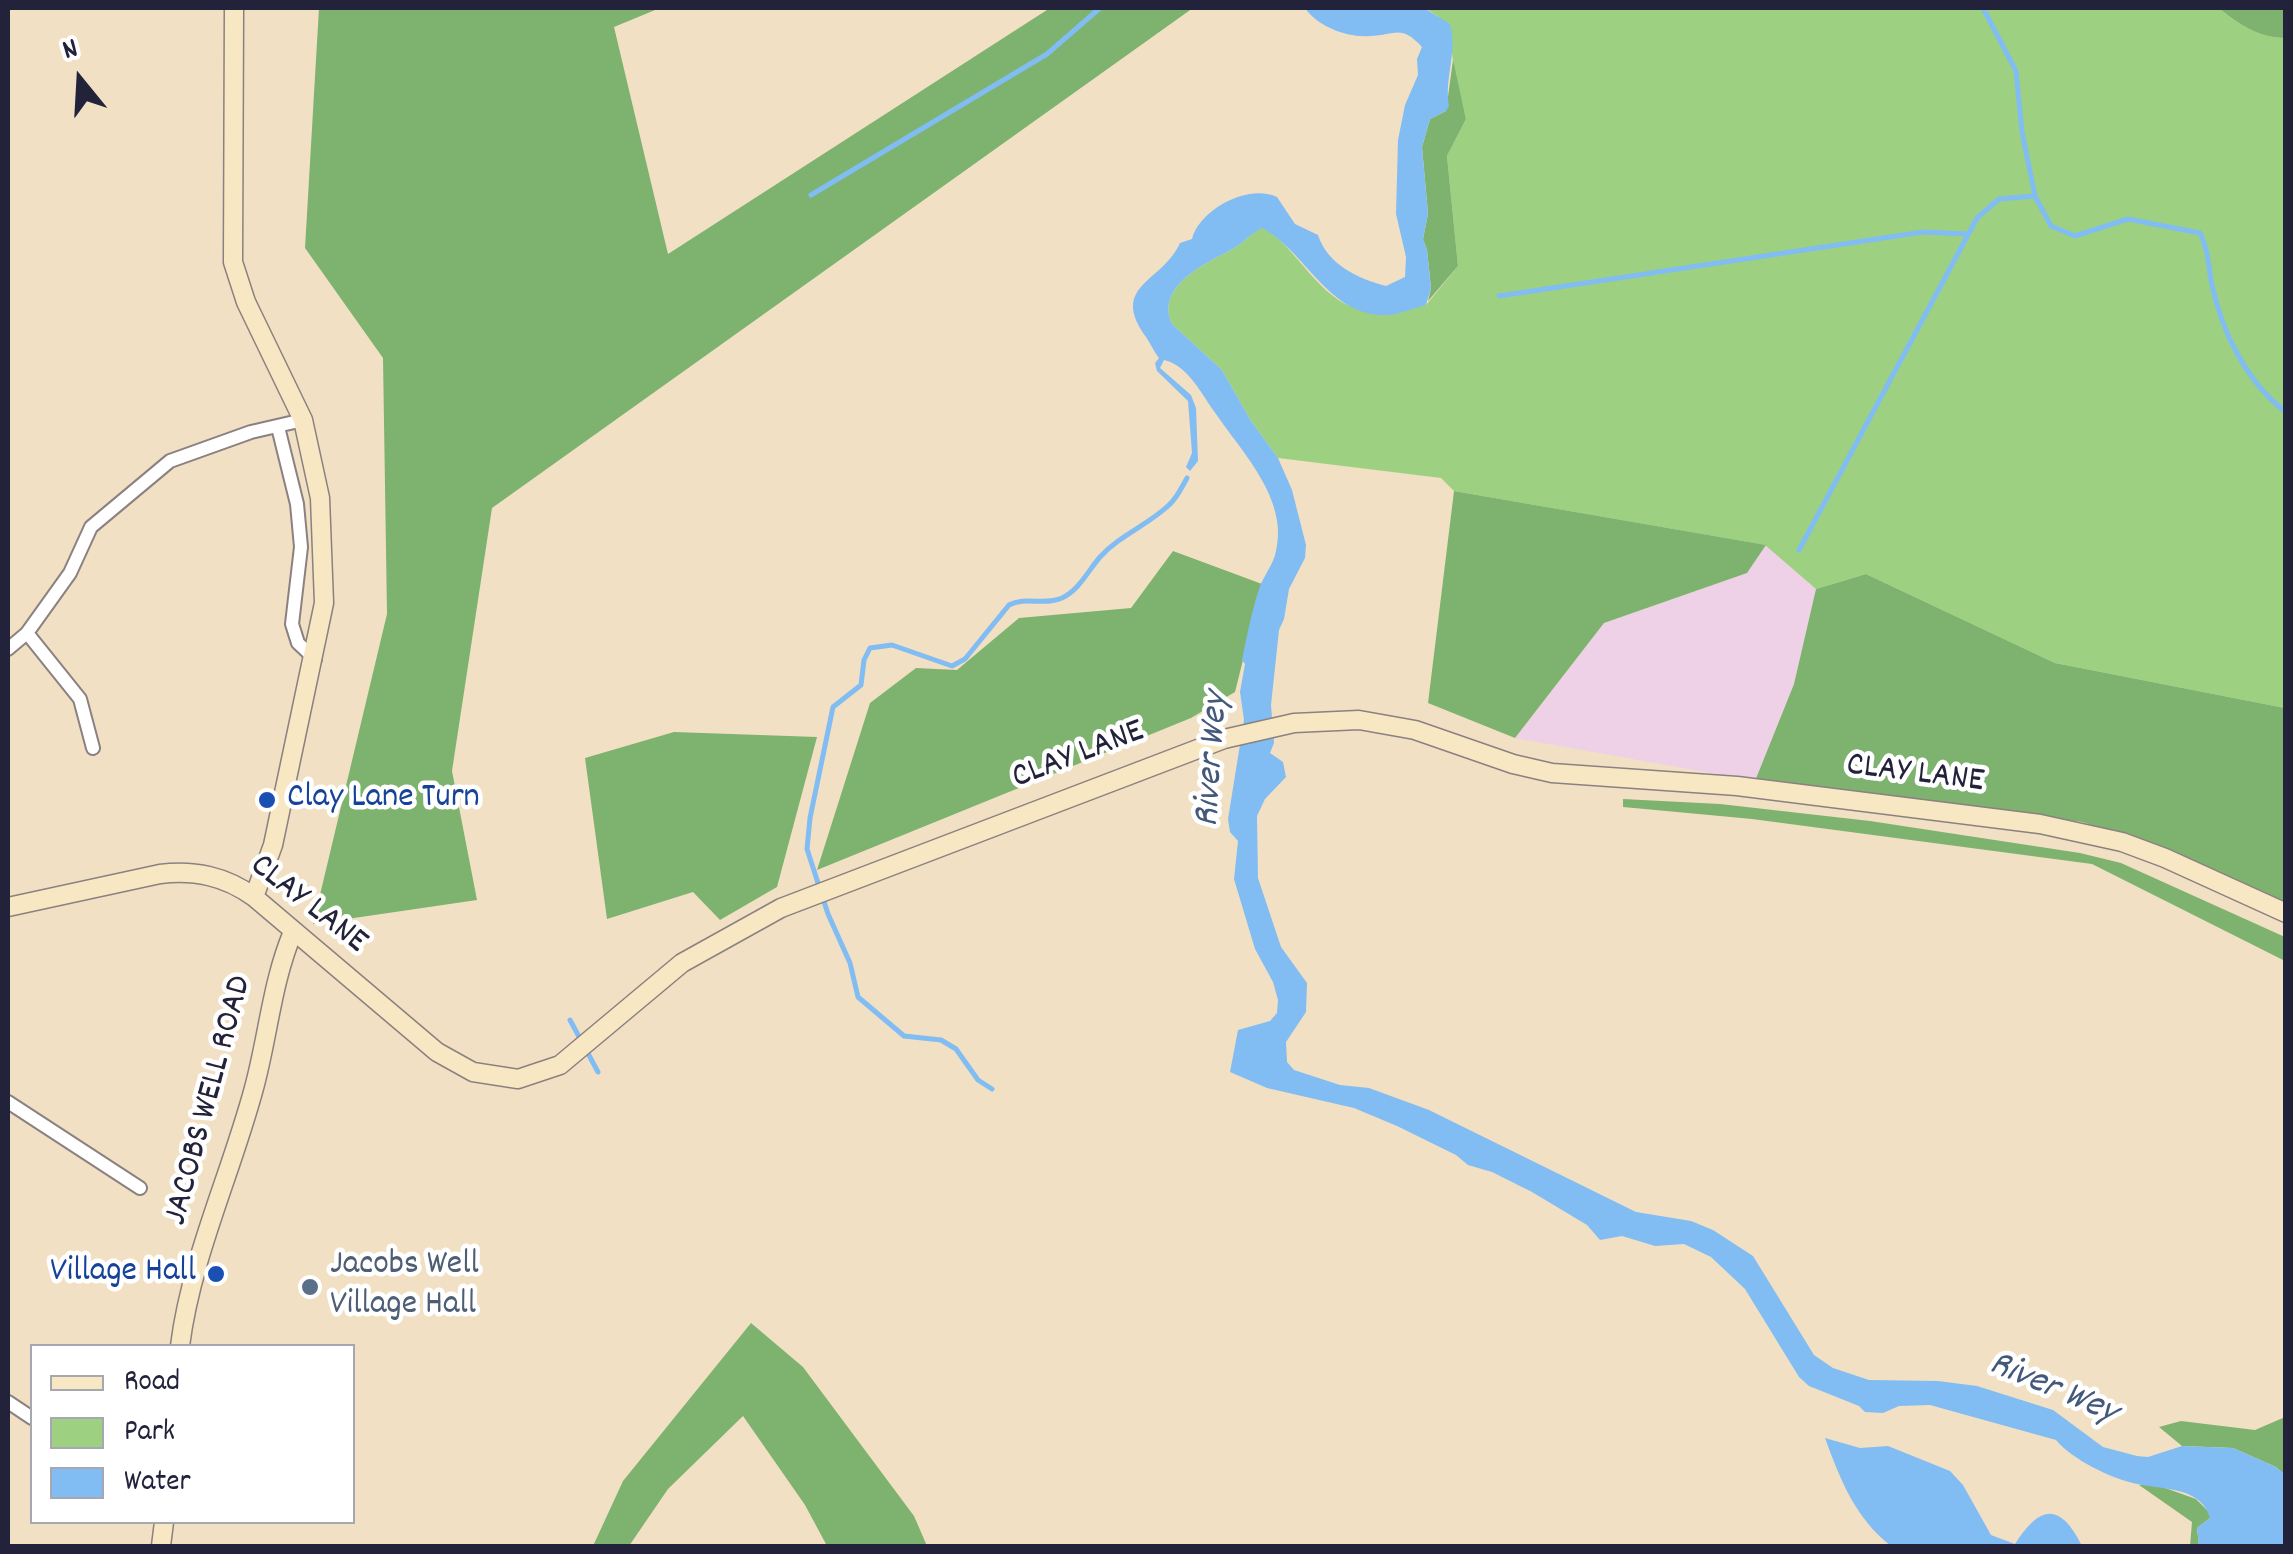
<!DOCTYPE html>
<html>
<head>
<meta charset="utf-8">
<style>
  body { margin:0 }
  #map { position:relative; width:2293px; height:1554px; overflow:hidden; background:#f2e0c4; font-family:Dekko,sans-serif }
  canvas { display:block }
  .frame { position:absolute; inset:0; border:10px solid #22223b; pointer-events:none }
  .legend { position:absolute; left:30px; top:1344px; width:325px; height:180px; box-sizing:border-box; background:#fff; border:2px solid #a7a7b1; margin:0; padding:12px 18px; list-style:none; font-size:30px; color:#22223b }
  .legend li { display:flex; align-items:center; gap:20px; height:50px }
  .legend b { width:50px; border:2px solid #a7a7b1 }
  .north { position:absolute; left:30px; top:30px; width:100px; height:100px; -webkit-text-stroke:8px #fff; paint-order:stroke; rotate:342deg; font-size:28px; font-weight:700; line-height:40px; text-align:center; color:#22223b }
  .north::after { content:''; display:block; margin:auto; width:35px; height:45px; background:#22223b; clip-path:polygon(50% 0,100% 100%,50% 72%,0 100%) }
</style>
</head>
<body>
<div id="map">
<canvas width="2293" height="1554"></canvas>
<div class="frame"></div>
<ul class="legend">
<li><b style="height:12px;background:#f8e7c3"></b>Road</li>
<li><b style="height:28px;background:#9dd181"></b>Park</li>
<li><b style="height:28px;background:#81bcf3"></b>Water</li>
</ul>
<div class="north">N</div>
</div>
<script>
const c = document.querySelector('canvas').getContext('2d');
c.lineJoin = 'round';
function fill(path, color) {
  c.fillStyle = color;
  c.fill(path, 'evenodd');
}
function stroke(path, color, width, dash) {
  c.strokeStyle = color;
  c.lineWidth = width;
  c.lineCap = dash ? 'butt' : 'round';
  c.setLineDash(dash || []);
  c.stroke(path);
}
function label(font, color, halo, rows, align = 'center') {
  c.font = font + ' Dekko,sans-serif';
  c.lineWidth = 9;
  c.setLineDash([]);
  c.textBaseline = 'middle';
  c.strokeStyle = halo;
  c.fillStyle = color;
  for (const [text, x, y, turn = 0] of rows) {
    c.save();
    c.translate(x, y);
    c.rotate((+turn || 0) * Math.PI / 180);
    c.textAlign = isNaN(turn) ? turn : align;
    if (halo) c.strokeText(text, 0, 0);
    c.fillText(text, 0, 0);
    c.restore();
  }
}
fill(new Path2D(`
  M 1766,545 L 1816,589 L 1794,684 L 1755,781 L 1515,738 L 1604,623 L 1747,573 Z`), '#eed0e7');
fill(new Path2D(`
  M 1424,8 L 2219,8 C 2238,24 2259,38 2285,38 L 2285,708 L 2055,663 L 1866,574 L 1816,589 L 1765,545 L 1454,491 L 1441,478 L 1278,458 L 1251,421 L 1222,370 L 1172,324 C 1155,287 1204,264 1229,251 C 1241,245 1250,234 1262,227 C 1299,248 1319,302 1363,310 C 1382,313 1407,306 1426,305 L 1458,266 L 1447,156 L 1466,119 C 1462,100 1455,81 1453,61 C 1450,33 1452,22 1424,8 Z`), '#9dd181');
fill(new Path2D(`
  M 319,8 L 660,8 L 614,27 L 668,254 L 1050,8 L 1193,8 L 492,508 L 452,771 L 477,900 L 313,924 L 387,614 L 383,358 L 305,248 Z
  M 2219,8 L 2285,8 L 2285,38 C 2259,38 2238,24 2219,8 Z
  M 1453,60 L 1466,119 L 1447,156 L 1458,266 L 1428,301 L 1431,288 L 1427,250 L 1423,239 L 1428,214 L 1422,147 L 1430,119 L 1446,111 Z
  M 1454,491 L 1766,545 L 1747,573 L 1604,623 L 1515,738 L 1428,703 Z
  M 1173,551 L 1262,584 L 1235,692 L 1191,718 L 817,870 L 870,703 L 916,668 L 957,670 L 1019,618 L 1131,608 Z
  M 1866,574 L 2055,663 L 2285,708 L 2285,904 L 2151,843 L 2082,822 L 1755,781 L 1794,684 L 1816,589 Z
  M 674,732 L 817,737 L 777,887 L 720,920 L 693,892 L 607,919 L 585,758 Z
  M 1623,799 L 1720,804 L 1870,821 L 2080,853 L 2121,863 L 2285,937 L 2285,961 L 2092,864 L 1752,819 L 1623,807 Z
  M 751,1323 L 803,1367 L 914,1516 L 927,1546 L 827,1546 L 805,1505 L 743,1416 L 668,1489 L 629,1546 L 593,1546 L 623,1481 Z
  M 2285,1417 L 2285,1475 L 2276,1467 L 2233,1448 L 2182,1446 L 2159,1427 L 2181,1421 L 2255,1430 Z
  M 2154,1484 L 2196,1499 L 2211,1514 L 2210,1518 L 2197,1528 L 2199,1546 L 2190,1546 L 2192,1522 L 2139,1485 Z`), '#7eb36f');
fill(new Path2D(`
  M 1305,8 L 1424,8 L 1450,24 C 1458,53 1444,78 1449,106 L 1446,111 L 1430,119 L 1422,147 L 1428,214 L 1423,239 L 1427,250 L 1431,288 L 1426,305 C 1414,308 1400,314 1388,315 C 1329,318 1306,251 1262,228 C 1250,234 1241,245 1229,251 C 1204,264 1155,287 1172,324 L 1222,370 L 1251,421 L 1278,458 L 1292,490 L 1306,545 L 1305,558 L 1289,589 L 1284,619 L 1279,630 L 1271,705 L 1274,743 L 1270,753 L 1283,762 L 1286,777 L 1265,799 L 1257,816 L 1258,878 L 1281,947 L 1307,983 L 1306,1012 L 1286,1042 L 1287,1062 L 1294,1070 L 1340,1085 L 1369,1088 L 1429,1110 L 1636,1212 L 1691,1221 L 1713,1230 L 1753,1256 L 1814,1355 L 1833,1368 L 1869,1380 L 1938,1381 L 1977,1386 L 2053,1410 L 2103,1447 L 2137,1456 L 2148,1457 L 2182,1446 L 2233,1448 L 2276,1467 L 2285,1475 L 2285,1546 L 2199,1546 L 2197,1528 L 2210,1518 C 2201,1486 2162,1490 2137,1484 C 2110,1478 2073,1460 2056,1440 L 1930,1405 L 1899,1406 L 1883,1413 L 1865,1412 L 1859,1406 L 1809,1386 L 1799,1377 L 1745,1289 L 1711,1257 L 1684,1244 L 1655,1246 L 1622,1236 L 1600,1240 L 1587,1225 L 1532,1192 L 1492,1172 L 1468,1165 L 1456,1155 L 1397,1126 L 1354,1108 L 1267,1088 L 1230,1072 L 1238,1030 L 1270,1021 L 1277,1013 L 1278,1000 L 1273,982 L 1255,949 L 1234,879 L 1238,841 L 1230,832 L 1228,819 L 1244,720 L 1240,692 L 1245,664 L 1242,660 C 1247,635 1252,610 1260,586 C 1265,574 1274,563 1276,551 C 1289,500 1242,452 1216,414 C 1202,395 1188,365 1164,360 L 1160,368 L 1191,395 L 1196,408 L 1198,461 L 1190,471 L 1186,467 L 1192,453 L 1188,401 L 1157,371 L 1155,363 L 1159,358 C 1154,352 1151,344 1146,337 C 1109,285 1162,283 1180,243 L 1192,239 C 1199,210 1248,183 1277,197 L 1295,224 L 1318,235 C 1328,265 1357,278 1386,286 L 1405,277 L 1406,257 L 1396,214 L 1398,140 L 1405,105 L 1418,75 L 1417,59 L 1422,47 C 1401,24 1396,35 1370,36 C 1347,38 1317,26 1305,8 Z
  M 1825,1438 L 1860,1448 L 1888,1446 L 1950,1471 L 1963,1485 L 1991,1535 L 2015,1544 C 2040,1505 2060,1502 2082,1546 L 1891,1546 C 1855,1518 1840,1479 1825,1438 Z`), '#81bcf3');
stroke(new Path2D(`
  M 1983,8 L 2016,71 L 2022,132 L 2035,196 L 2051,226 L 2075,236 L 2128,219 L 2200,233 C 2209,251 2208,266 2212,285 C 2222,332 2247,383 2286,412
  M 811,195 L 1047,54 L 1100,8
  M 1499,296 L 1923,232 L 1967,234
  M 1799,550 L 1977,218 L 1999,199 L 2035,196
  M 570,1020 L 598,1072
  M 992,1089 L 978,1080 L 956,1049 L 941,1040 L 904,1036 L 858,997 L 850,963 L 828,914 L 807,849 L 810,818 L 833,707 L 861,685 L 864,660 L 870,648 L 892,645 L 952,666 L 965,659 L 1009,605 C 1025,596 1045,606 1062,598 C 1080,589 1087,572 1100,557 C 1120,535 1148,525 1169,505 C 1177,498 1182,487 1187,478`), '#81bcf3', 5);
const street = new Path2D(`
  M 278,427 L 297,504 L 301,547 L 292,624 L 298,643 L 315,659
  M 27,633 L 80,699 L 93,748
  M 8,649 L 27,633 L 70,573 L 91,527 L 170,461 L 251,432 L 303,420
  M 8,1102 L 140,1188
  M 8,1402 L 32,1418`);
const secondary = new Path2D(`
  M 234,8 L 233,262 L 246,302 L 303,420 L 320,498 L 324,603 L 273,845 L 254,897
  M 8,907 L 160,874 C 195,870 225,876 254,897 L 437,1052 L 473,1072 L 518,1079 L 560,1065 L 682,963 L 781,908 L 1224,739 L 1294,723 L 1359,720 L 1415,730 L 1513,764 L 1552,773 L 1737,786 L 2040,824 L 2122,842 L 2165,858 L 2286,913
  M 180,1346 C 191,1258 231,1174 254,1088 C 268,1037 272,981 293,932
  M 161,1546 L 164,1522`);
stroke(street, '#8a8180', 16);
stroke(secondary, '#8a8180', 21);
stroke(street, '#fff', 12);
stroke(secondary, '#f8e7c3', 18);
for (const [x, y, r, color] of [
  [267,800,10,"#1a4fb4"],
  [216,1274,10,"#1a4fb4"],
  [310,1287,10,"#5c6f8a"]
]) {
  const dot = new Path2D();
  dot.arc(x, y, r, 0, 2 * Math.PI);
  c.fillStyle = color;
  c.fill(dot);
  stroke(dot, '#fff', 4);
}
label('35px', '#22223b', '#fff', [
  ["CLAY LANE",1079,757,-21],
  ["CLAY LANE",1915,776,7],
  ["CLAY LANE",307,906,38],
  ["JACOBS WELL ROAD",211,1101,-75]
]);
label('35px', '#164399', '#fff', [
  ["Clay Lane Turn",287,800],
  ["Village Hall",196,1274,"right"]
], 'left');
label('35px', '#4e5e75', '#fff', [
  ["Jacobs Well",330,1267],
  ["Village Hall",330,1307]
], 'left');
label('italic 38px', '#43587b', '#fff', [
  ["River Wey",1215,760,-86],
  ["River Wey",2052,1391,23]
]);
</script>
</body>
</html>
